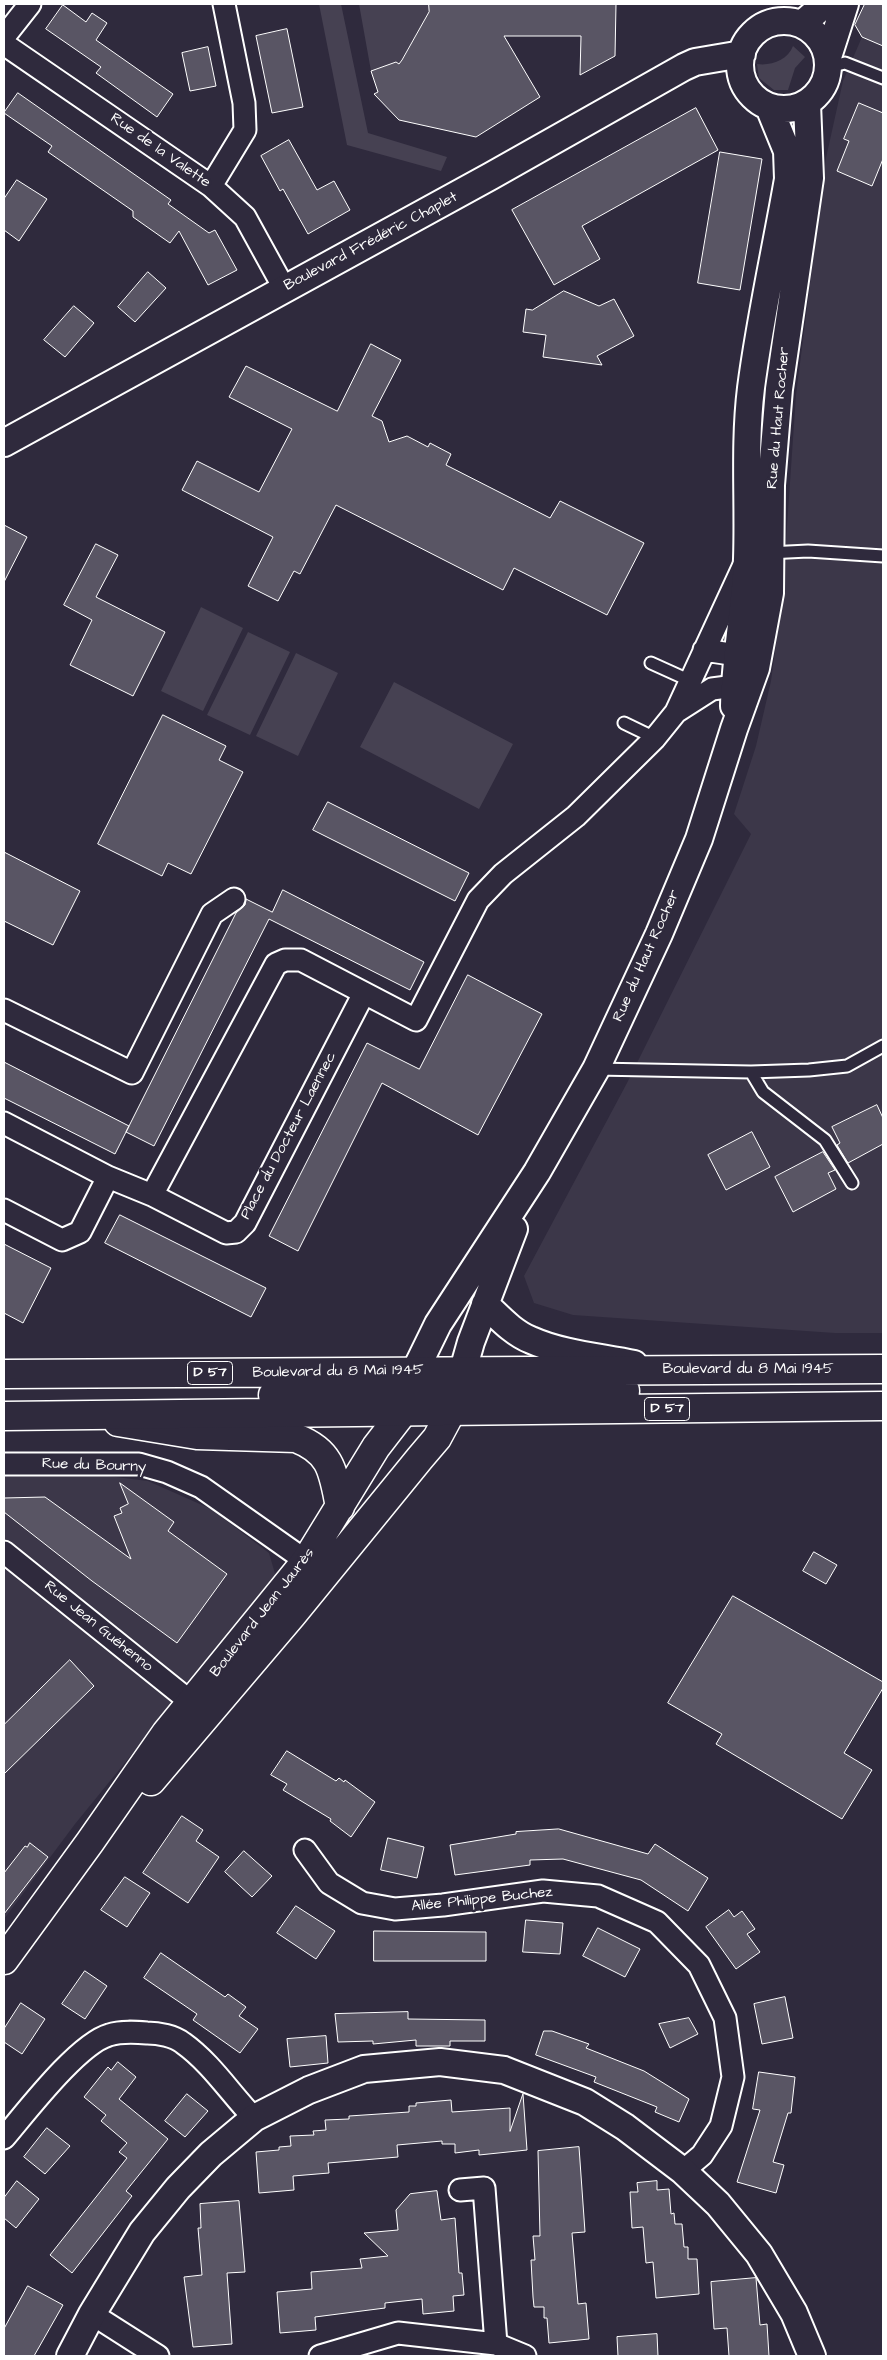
<!DOCTYPE html>
<html>
<head>
<meta charset="utf-8">
<style>
  body { margin:0 }
  #map { position:relative; width:887px; height:2360px; overflow:hidden; background:#2f2a3d; font-family:"Architects Daughter",sans-serif }
  canvas { display:block }
  .frame { position:absolute; inset:0; border:5px solid #fff; pointer-events:none }
</style>
</head>
<body>
<div id="map">
<canvas width="887" height="2360"></canvas>
<div class="frame"></div>
</div>
<script>
const c = document.querySelector('canvas').getContext('2d');
c.lineJoin = 'round';
function fill(path, color) {
  c.fillStyle = color;
  c.fill(path, 'evenodd');
}
function stroke(path, color, width, dash) {
  c.strokeStyle = color;
  c.lineWidth = width;
  c.lineCap = dash ? 'butt' : 'round';
  c.setLineDash(dash || []);
  c.stroke(path);
}
function label(font, color, halo, rows, align = 'center') {
  c.font = font + ' "Architects Daughter",sans-serif';
  c.lineWidth = 5;
  c.setLineDash([]);
  c.textBaseline = 'middle';
  c.strokeStyle = halo;
  c.fillStyle = color;
  for (const [text, x, y, turn = 0] of rows) {
    c.save();
    c.translate(x, y);
    c.rotate((+turn || 0) * Math.PI / 180);
    c.textAlign = isNaN(turn) ? turn : align;
    if (halo) c.strokeText(text, 0, 0);
    c.fillText(text, 0, 0);
    c.restore();
  }
}
fill(new Path2D(`
  M 865,4 L 883,4 L 883,1333 L 835,1333 L 573,1315 L 534,1303 L 524,1276 L 627,1083 L 751,834 L 734,814 L 756,746 L 771,681 L 782,599 L 796,395 L 826,158 L 843,81 L 862,37 L 855,25 Z
  M 4,1475 L 108,1476 L 148,1481 L 211,1509 L 269,1553 L 276,1577 L 75,1824 L 4,1919 Z`), '#3c3749');
fill(new Path2D(`
  M 319,4 L 341,4 L 368,133 L 447,157 L 441,171 L 347,145 Z
  M 359,4 L 429,4 L 429,12 L 399,64 L 371,71 Z
  M 793,46 L 805,57 L 795,68 L 788,90 L 774,90 L 759,78 L 757,64 C 771,66 788,60 793,46 Z
  M 201,607 L 243,628 L 203,711 L 161,691 Z
  M 248,632 L 290,652 L 250,735 L 207,715 Z
  M 296,653 L 338,673 L 298,756 L 256,736 Z
  M 394,682 L 513,744 L 479,809 L 360,747 Z`), '#464152');
const building = new Path2D(`
  M 429,4 L 616,4 L 615,56 L 580,75 L 581,36 L 504,36 L 540,97 L 476,137 L 399,120 L 374,94 L 378,92 L 371,71 L 396,62 L 399,64 L 402,60 L 429,12 Z
  M 865,4 L 883,4 L 883,46 L 862,37 L 855,25 Z
  M 63,5 L 86,22 L 92,13 L 107,23 L 96,40 L 173,94 L 157,117 L 96,73 L 101,67 L 46,29 Z
  M 287,29 L 303,107 L 272,113 L 256,36 Z
  M 208,47 L 216,86 L 190,91 L 182,53 Z
  M 18,93 L 171,200 L 168,204 L 209,233 L 215,230 L 237,270 L 208,285 L 179,231 L 170,243 L 133,217 L 133,211 L 48,152 L 52,146 L 4,113 Z
  M 859,103 L 883,113 L 883,159 L 872,186 L 837,171 L 849,141 L 844,139 Z
  M 696,108 L 718,150 L 582,226 L 600,259 L 554,285 L 512,210 Z
  M 289,140 L 317,190 L 334,181 L 350,210 L 308,234 L 283,189 L 280,191 L 261,156 Z
  M 720,152 L 762,159 L 740,290 L 698,283 Z
  M 17,180 L 47,199 L 19,241 L 4,230 L 4,199 Z
  M 148,272 L 166,288 L 135,322 L 118,307 Z
  M 564,291 L 599,306 L 614,299 L 634,336 L 597,356 L 602,365 L 543,357 L 546,335 L 523,332 L 526,309 L 532,310 Z
  M 74,306 L 94,323 L 65,357 L 44,340 Z
  M 371,344 L 401,360 L 372,416 L 382,421 L 389,442 L 407,436 L 428,447 L 430,443 L 451,454 L 446,465 L 550,518 L 560,501 L 644,543 L 607,615 L 514,568 L 503,590 L 336,505 L 300,574 L 294,571 L 278,601 L 248,586 L 273,537 L 182,490 L 197,461 L 259,492 L 292,429 L 229,397 L 246,366 L 337,411 Z
  M 4,525 L 27,537 L 4,582 Z
  M 96,544 L 118,555 L 96,597 L 165,632 L 133,696 L 70,665 L 92,620 L 64,605 Z
  M 163,715 L 226,746 L 219,760 L 243,772 L 191,874 L 168,863 L 162,876 L 98,844 Z
  M 328,802 L 469,873 L 455,901 L 313,830 Z
  M 4,852 L 80,891 L 53,945 L 4,921 Z
  M 283,890 L 424,962 L 410,990 L 269,919 L 154,1146 L 126,1132 L 236,913 L 245,905 L 246,899 L 272,912 Z
  M 468,975 L 542,1014 L 478,1135 L 382,1083 L 298,1251 L 269,1236 L 367,1043 L 419,1069 Z
  M 4,1062 L 129,1126 L 115,1154 L 4,1098 Z
  M 877,1105 L 883,1118 L 883,1144 L 848,1163 L 837,1145 L 840,1143 L 832,1127 Z
  M 752,1132 L 770,1167 L 726,1190 L 708,1155 Z
  M 823,1152 L 835,1170 L 828,1173 L 836,1189 L 793,1212 L 775,1177 Z
  M 120,1215 L 266,1288 L 251,1317 L 105,1243 Z
  M 4,1244 L 51,1268 L 23,1323 L 4,1313 Z
  M 120,1483 L 174,1522 L 168,1531 L 227,1574 L 177,1643 L 92,1581 L 4,1512 L 4,1498 L 45,1497 L 131,1559 L 114,1516 L 122,1513 L 120,1508 L 128,1504 Z
  M 814,1552 L 837,1565 L 826,1584 L 803,1571 Z
  M 733,1596 L 883,1682 L 883,1688 L 844,1753 L 872,1770 L 842,1819 L 716,1744 L 722,1734 L 668,1703 Z
  M 70,1660 L 94,1686 L 4,1774 L 4,1725 Z
  M 287,1751 L 336,1781 L 339,1778 L 344,1782 L 345,1780 L 375,1802 L 351,1837 L 330,1821 L 331,1819 L 283,1790 L 287,1784 L 271,1775 Z
  M 182,1816 L 203,1830 L 196,1841 L 219,1857 L 188,1903 L 143,1873 Z
  M 559,1829 L 648,1854 L 655,1844 L 708,1878 L 688,1911 L 641,1880 L 563,1859 L 530,1860 L 530,1865 L 455,1875 L 450,1845 L 516,1834 L 516,1832 Z
  M 388,1838 L 424,1847 L 417,1878 L 381,1870 Z
  M 30,1843 L 48,1857 L 4,1914 L 4,1873 L 25,1846 L 27,1847 Z
  M 244,1851 L 272,1876 L 252,1897 L 225,1872 Z
  M 125,1877 L 150,1893 L 127,1927 L 101,1910 Z
  M 296,1906 L 335,1931 L 316,1959 L 277,1933 Z
  M 729,1910 L 734,1917 L 742,1911 L 755,1929 L 747,1934 L 760,1952 L 736,1969 L 706,1927 Z
  M 526,1920 L 563,1923 L 560,1954 L 523,1952 Z
  M 598,1928 L 640,1949 L 625,1977 L 583,1956 Z
  M 374,1931 L 486,1932 L 486,1961 L 374,1961 Z
  M 161,1953 L 225,1997 L 228,1994 L 246,2007 L 239,2016 L 258,2029 L 240,2053 L 193,2020 L 197,2014 L 144,1978 Z
  M 85,1971 L 107,1986 L 85,2019 L 62,2004 Z
  M 785,1997 L 793,2038 L 762,2044 L 754,2004 Z
  M 21,2003 L 45,2019 L 22,2054 L 4,2042 L 4,2029 Z
  M 408,2012 L 408,2019 L 485,2020 L 485,2041 L 450,2041 L 450,2046 L 416,2046 L 416,2040 L 373,2044 L 373,2041 L 338,2042 L 335,2014 Z
  M 689,2018 L 698,2034 L 670,2048 L 659,2024 Z
  M 544,2031 L 552,2031 L 589,2044 L 586,2048 L 644,2071 L 689,2099 L 679,2122 L 655,2112 L 657,2107 L 594,2082 L 596,2077 L 536,2055 Z
  M 326,2036 L 328,2063 L 290,2067 L 287,2039 Z
  M 118,2062 L 136,2077 L 119,2099 L 168,2139 L 126,2191 L 132,2196 L 72,2273 L 50,2255 L 127,2158 L 119,2152 L 127,2143 L 101,2121 L 106,2115 L 84,2097 L 108,2067 L 111,2070 Z
  M 759,2072 L 795,2077 L 791,2113 L 788,2113 L 773,2162 L 784,2165 L 776,2193 L 737,2182 L 760,2110 L 753,2109 Z
  M 187,2094 L 208,2111 L 185,2137 L 165,2121 Z
  M 523,2094 L 527,2150 L 479,2155 L 479,2150 L 455,2153 L 455,2144 L 442,2144 L 442,2141 L 397,2145 L 398,2157 L 328,2163 L 329,2173 L 293,2176 L 294,2190 L 259,2193 L 256,2152 L 279,2150 L 279,2147 L 291,2146 L 290,2136 L 314,2135 L 313,2131 L 326,2130 L 325,2120 L 349,2119 L 349,2116 L 409,2112 L 409,2106 L 416,2106 L 416,2103 L 451,2100 L 452,2112 L 510,2108 L 510,2131 Z
  M 47,2128 L 70,2146 L 45,2174 L 24,2157 Z
  M 579,2147 L 585,2232 L 572,2233 L 578,2304 L 586,2303 L 589,2339 L 549,2343 L 547,2318 L 544,2318 L 544,2307 L 534,2307 L 533,2297 L 531,2260 L 535,2260 L 533,2236 L 540,2236 L 538,2151 Z
  M 17,2181 L 39,2199 L 16,2228 L 4,2218 L 4,2198 Z
  M 657,2181 L 657,2190 L 669,2189 L 671,2214 L 674,2213 L 675,2224 L 682,2224 L 684,2247 L 688,2247 L 688,2259 L 697,2259 L 699,2294 L 656,2298 L 653,2262 L 646,2263 L 643,2227 L 632,2228 L 630,2192 L 638,2192 L 637,2183 Z
  M 437,2191 L 441,2220 L 455,2218 L 459,2273 L 462,2273 L 464,2295 L 453,2296 L 454,2311 L 423,2314 L 422,2299 L 385,2303 L 385,2308 L 315,2317 L 316,2330 L 280,2333 L 277,2292 L 312,2289 L 311,2272 L 362,2268 L 360,2259 L 388,2256 L 364,2233 L 398,2230 L 396,2210 L 410,2194 Z
  M 239,2201 L 245,2272 L 227,2273 L 232,2344 L 193,2347 L 184,2277 L 202,2275 L 198,2228 L 201,2228 L 200,2204 Z
  M 756,2278 L 760,2325 L 767,2324 L 769,2356 L 729,2356 L 727,2328 L 714,2329 L 711,2282 Z
  M 28,2286 L 63,2305 L 34,2356 L 4,2356 L 4,2329 Z
  M 657,2334 L 658,2356 L 618,2356 L 617,2337 Z`);
fill(building, '#595564');
stroke(building, '#fff', 1);
const service = new Path2D(`
  M 829,67 L 845,63 L 883,78
  M 768,553 L 808,551 L 883,556
  M 651,663 L 693,682
  M 624,723 L 655,738
  M 596,1069 L 751,1072 L 809,1070 L 847,1066 L 883,1046
  M 751,1072 L 763,1092 L 825,1140 L 852,1183`);
const minor = new Path2D(`
  M 4,37 L 30,4
  M 4,44 L 211,186 L 245,217 L 284,288
  M 211,186 L 245,130 L 244,103 L 224,4
  M 676,712 L 712,689 L 735,686 L 756,668 L 737,655 L 704,650
  M 4,1010 L 132,1073 L 212,914 L 234,899
  M 4,1123 L 108,1177 L 80,1232 L 62,1240 L 4,1210
  M 108,1177 L 152,1195 L 226,1233 L 236,1232 L 245,1223 L 364,993
  M 152,1195 L 276,964 L 285,960 L 301,960 L 416,1020 L 478,900 L 503,874 L 576,816 L 655,738 L 676,712 L 744,565
  M 4,1464 L 139,1464 L 167,1472 L 201,1487 L 306,1561
  M 4,1552 L 192,1703 L 205,1700
  M 305,1850 L 329,1883 L 362,1903 L 395,1909 L 443,1905 L 543,1891 L 598,1896 L 657,1922 L 699,1965 L 725,2018 L 733,2077 L 721,2126 L 702,2155 L 683,2171
  M 4,2138 C 27,2111 78,2044 109,2035 C 121,2031 135,2032 147,2033 C 159,2033 174,2036 183,2043 C 211,2063 230,2093 254,2118
  M 460,2190 L 484,2188 L 496,2344
  M 92,2314 L 158,2356
  M 320,2356 L 398,2333 L 496,2344 L 525,2356`);
const tertiary = new Path2D(`
  M740 65a44 44 0 1 1 88 0a44 44 0 1 1-88 0Z
  M 802,24 L 825,4
  M 828,57 L 845,4
  M 4,443 L 491,176 L 684,67 L 695,62 L 742,54
  M 734,706 C 735,657 745,608 747,559 C 749,502 744,445 751,388 C 760,318 776,248 788,179 L 787,151 L 769,107
  M 485,1304 C 499,1317 513,1333 531,1340 C 562,1354 601,1357 634,1364
  M 463,1370 L 471,1342 L 514,1229
  M 415,1371 L 438,1324 L 537,1172 L 596,1069 L 659,934 L 699,839 L 734,729 L 756,668 L 770,593 L 771,485 L 779,389 L 810,178 L 807,103
  M 70,2356 L 92,2314 L 142,2232 L 178,2188 L 211,2154 L 254,2118 L 309,2090 L 364,2069 L 440,2062 L 504,2070 L 585,2102 L 625,2127 L 683,2171 L 718,2204 L 759,2254 L 794,2313 L 812,2356`);
const secondary = new Path2D(`
  M 118,1422 L 197,1435 L 296,1438 C 332,1452 333,1472 340,1507
  M 151,1781 L 292,1615 L 420,1458 L 437,1438 L 451,1412
  M 4,1960 L 90,1842 L 166,1733 L 306,1561 L 376,1447 L 403,1412`);
const primary = new Path2D(`
  M 4,1374 L 883,1369
  M 273,1395 L 409,1391 L 625,1391
  M 4,1416 L 883,1406`);
stroke(service, '#fff', 15);
stroke(minor, '#fff', 25);
stroke(tertiary, '#fff', 30);
stroke(secondary, '#fff', 31);
stroke(primary, '#fff', 31);
stroke(service, '#2f2a3d', 11);
stroke(minor, '#2f2a3d', 21);
stroke(tertiary, '#2f2a3d', 26);
stroke(secondary, '#2f2a3d', 28);
stroke(primary, '#2f2a3d', 28);
for (const [x, y, w] of [
  [210,1373,45],
  [667,1409,45]
]) {
  const box = new Path2D();
  box.roundRect(x - w / 2, y - 11.5, w, 23, 4);
  c.fillStyle = '#2f2a3d';
  c.fill(box);
  stroke(box, '#fff', 1);
}
label('bold 14px', '#fff', null, [
  ["D 57",210,1373],
  ["D 57",667,1409]
]);
label('15px', '#fff', '#2f2a3d', [
  ["Rue de la Valette",160,151,35],
  ["Boulevard Frédéric Chaplet",371,242,-28],
  ["Rue du Haut Rocher",779,418,-85],
  ["Rue du Haut Rocher",647,956,-66],
  ["Place du Docteur Laennec",289,1136,-62],
  ["Boulevard du 8 Mai 1945",748,1370],
  ["Boulevard du 8 Mai 1945",338,1372,-1],
  ["Rue du Bourny",94,1466,2],
  ["Boulevard Jean Jaurès",263,1613,-52],
  ["Rue Jean Guéhenno",98,1627,39],
  ["Allée Philippe Buchez",482,1900,-6]
]);
</script>
</body>
</html>
